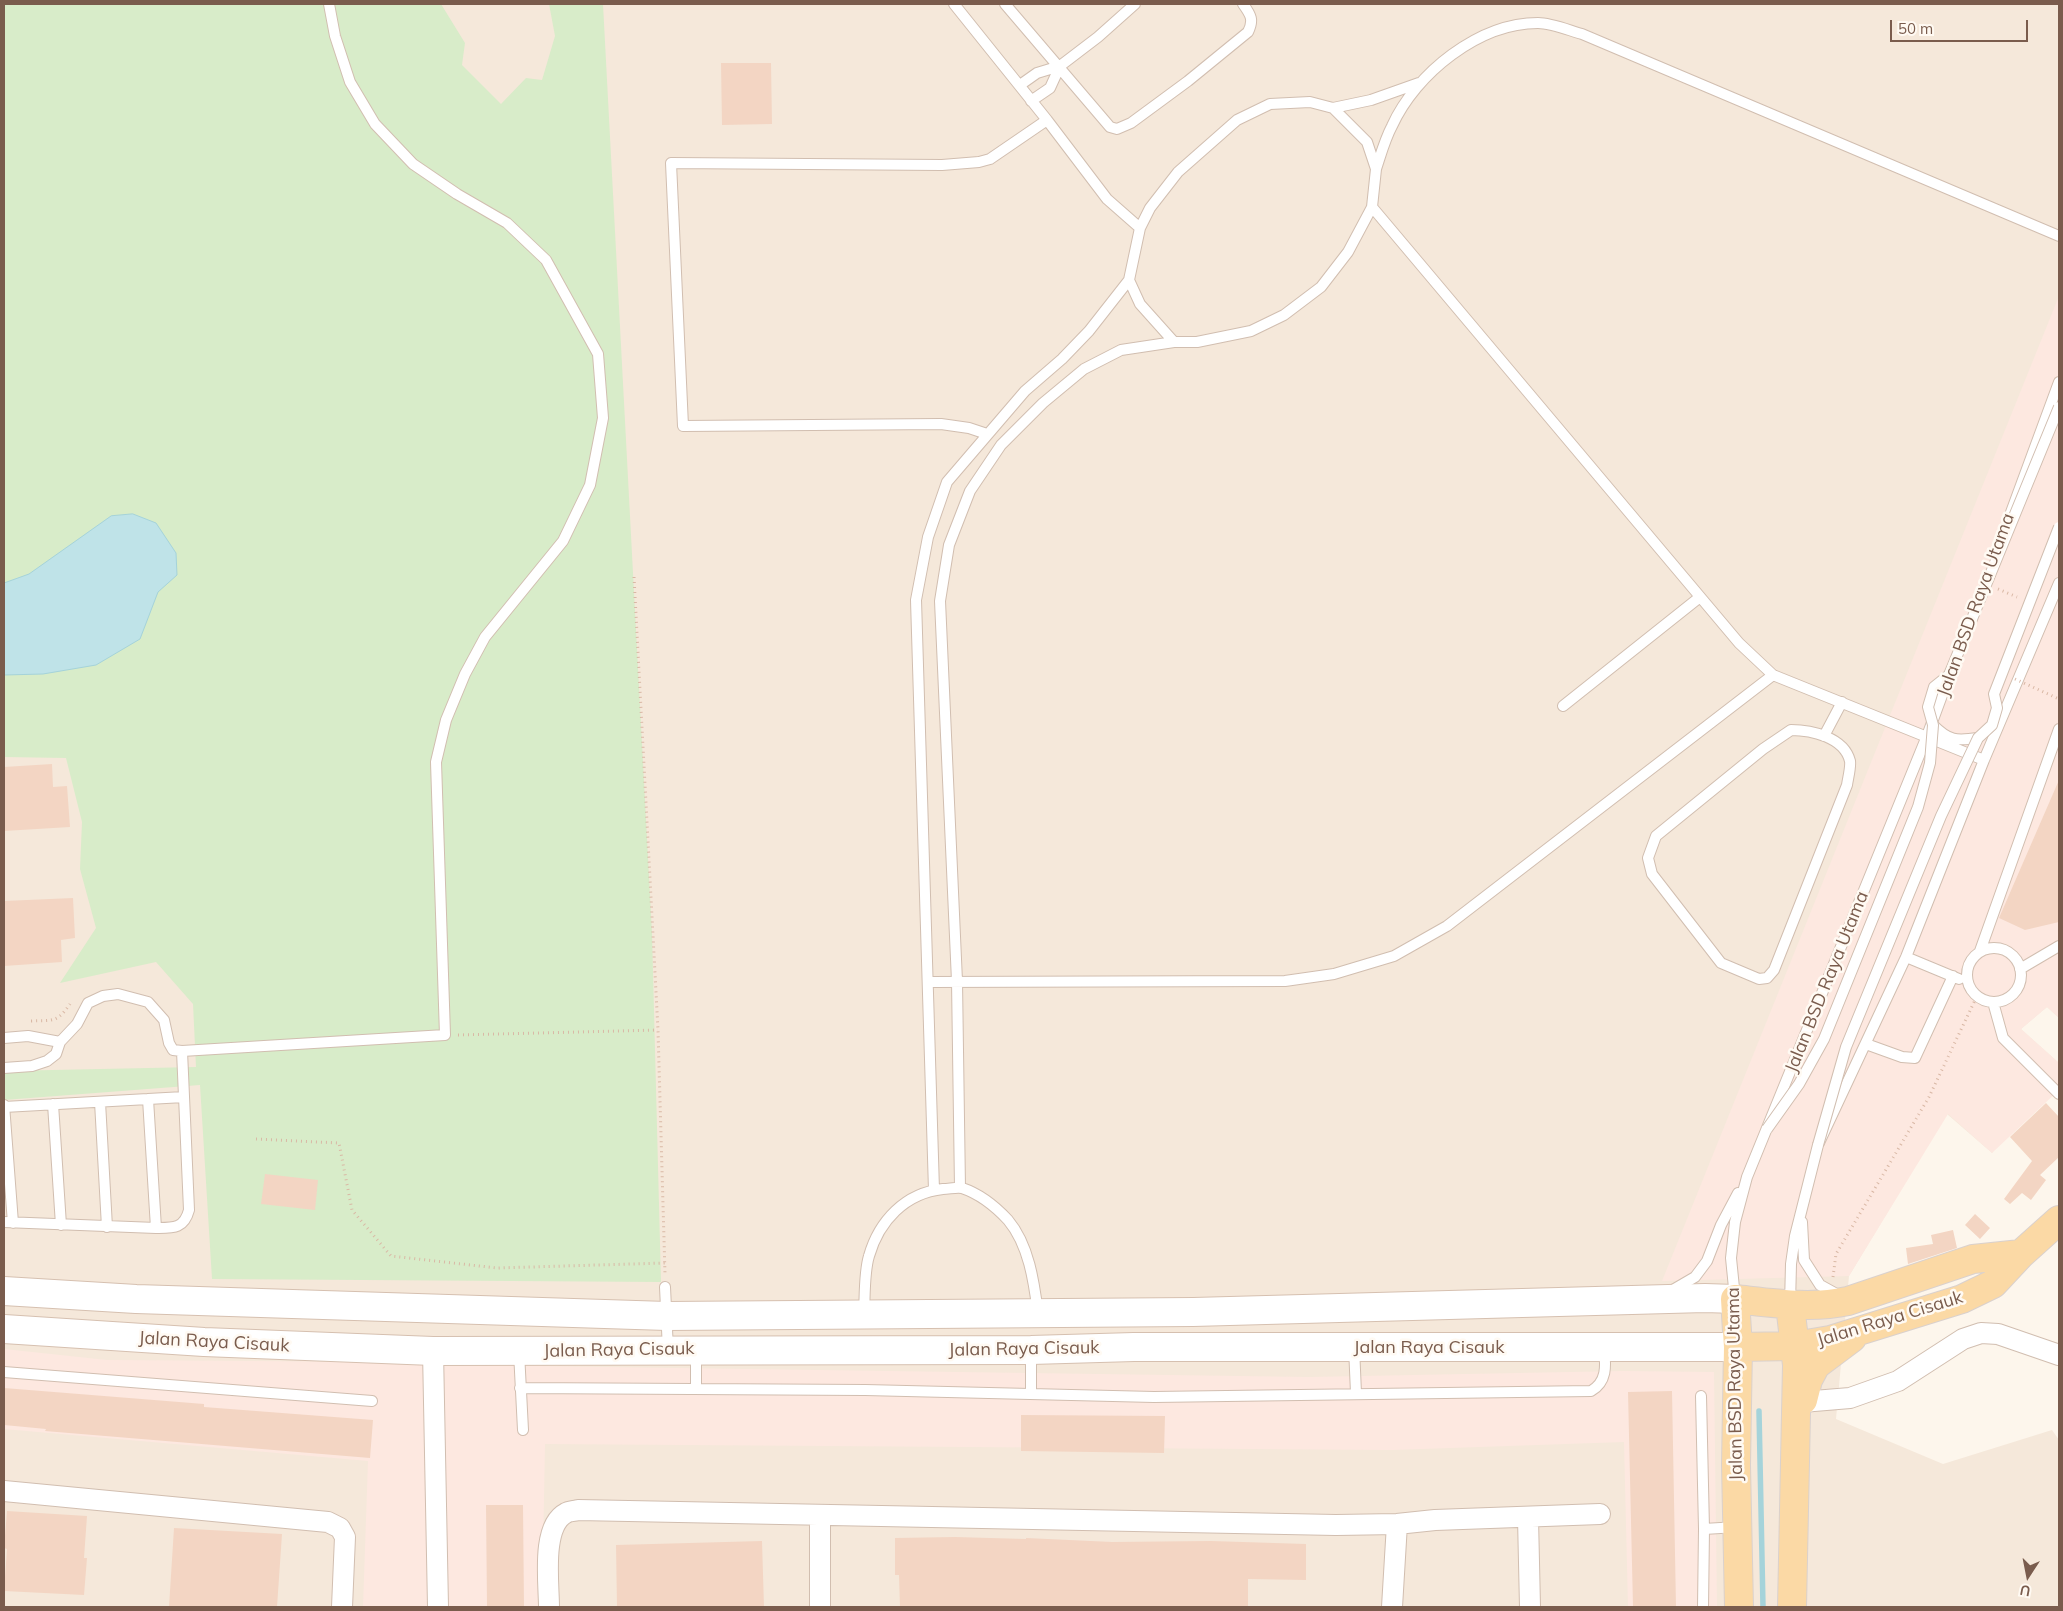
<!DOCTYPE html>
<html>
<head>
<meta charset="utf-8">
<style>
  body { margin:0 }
  #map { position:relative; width:2063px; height:1611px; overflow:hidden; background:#fdf6ec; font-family:Mulish,sans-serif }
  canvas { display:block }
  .frame { position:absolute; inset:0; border:5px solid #7a5c4d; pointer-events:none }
  .north { position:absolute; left:2003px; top:1551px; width:50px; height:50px; -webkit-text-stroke:4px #fffaf3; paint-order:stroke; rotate:191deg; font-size:14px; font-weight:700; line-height:20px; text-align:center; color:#7a5c4d }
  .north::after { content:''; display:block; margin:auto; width:18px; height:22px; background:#7a5c4d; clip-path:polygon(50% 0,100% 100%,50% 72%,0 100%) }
  .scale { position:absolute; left:1890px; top:20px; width:138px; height:22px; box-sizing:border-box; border:2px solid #7a5c4d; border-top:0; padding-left:6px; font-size:15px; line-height:18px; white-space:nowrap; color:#7a5c4d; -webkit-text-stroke:4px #fffaf3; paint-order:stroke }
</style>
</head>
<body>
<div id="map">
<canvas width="2063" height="1611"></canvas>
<div class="frame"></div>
<div class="north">U</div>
<div class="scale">50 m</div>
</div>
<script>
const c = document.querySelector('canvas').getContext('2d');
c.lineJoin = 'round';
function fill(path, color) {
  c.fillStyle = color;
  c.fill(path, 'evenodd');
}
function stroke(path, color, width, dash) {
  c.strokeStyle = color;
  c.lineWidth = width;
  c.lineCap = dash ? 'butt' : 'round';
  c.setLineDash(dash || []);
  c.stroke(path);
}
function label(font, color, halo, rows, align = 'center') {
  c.font = font + ' Mulish,sans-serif';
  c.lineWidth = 5;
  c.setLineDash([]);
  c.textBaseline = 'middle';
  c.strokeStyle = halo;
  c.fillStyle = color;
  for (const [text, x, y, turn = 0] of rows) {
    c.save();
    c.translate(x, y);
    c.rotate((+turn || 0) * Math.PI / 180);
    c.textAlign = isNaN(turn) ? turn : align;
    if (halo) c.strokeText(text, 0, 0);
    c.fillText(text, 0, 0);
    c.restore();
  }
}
fill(new Path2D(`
  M 4,4 L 2059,4 L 2059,1018 L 2047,1007 L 2021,1029 L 2059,1063 L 1992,1153 L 1947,1114 L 1849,1276 L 1836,1419 L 1943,1464 L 2052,1430 L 2059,1440 L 2059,1607 L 4,1607 Z`), '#f5e8da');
fill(new Path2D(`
  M 2059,296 L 2059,1018 L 2047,1007 L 2021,1029 L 2059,1063 L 2059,1090 L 1992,1153 L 1948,1114 L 1849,1276 L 1662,1281 Z
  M 4,1349 L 107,1360 L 397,1362 L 466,1365 L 1309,1377 L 1623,1371 L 1714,1372 L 1717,1607 L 1628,1607 L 1624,1442 L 1392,1450 L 545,1444 L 542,1607 L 363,1607 L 368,1461 L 4,1429 Z`), '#fde8e0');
fill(new Path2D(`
  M 4,4 L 441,4 L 465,43 L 462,65 L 501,104 L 526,78 L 542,80 L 555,36 L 549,4 L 603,4 L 652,933 L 661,1282 L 212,1279 L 200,1085 L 4,1100 L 4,1071 L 196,1067 L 193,1004 L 156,962 L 60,983 L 96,928 L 80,869 L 82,822 L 66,758 L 4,757 Z`), '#d8ecc9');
const water = new Path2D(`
  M 133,514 L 156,523 L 176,553 L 177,575 L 158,592 L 140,639 L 96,665 L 43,674 L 4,675 L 4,583 L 29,574 L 111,516 Z`);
fill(water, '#bfe3e8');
stroke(water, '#a5d3da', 1);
stroke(new Path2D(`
  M 1759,1411 L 1763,1607`), '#a5d3da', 5.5);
fill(new Path2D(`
  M 721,63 L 771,63 L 772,124 L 722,125 Z
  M 52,764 L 53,787 L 67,786 L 70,827 L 4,831 L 4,767 Z
  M 2059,780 L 2059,922 L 2025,930 L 1999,918 Z
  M 73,898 L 75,938 L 61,940 L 62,962 L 4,966 L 4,901 Z
  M 2046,1103 L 2059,1117 L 2059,1157 L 2040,1175 L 2046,1180 L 2031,1200 L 2022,1193 L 2010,1204 L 2004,1199 L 2032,1161 L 2010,1137 Z
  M 265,1174 L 318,1180 L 315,1210 L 261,1204 Z
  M 1975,1214 L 1990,1228 L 1980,1239 L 1965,1225 Z
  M 1953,1230 L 1957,1248 L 1908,1264 L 1906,1248 L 1933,1244 L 1931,1235 Z
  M 4,1388 L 204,1404 L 204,1407 L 373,1420 L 370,1458 L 45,1431 L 46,1429 L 4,1425 Z
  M 1672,1391 L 1676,1607 L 1633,1607 L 1628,1392 Z
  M 1021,1415 L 1165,1416 L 1164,1453 L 1021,1451 Z
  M 486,1505 L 523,1505 L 524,1607 L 487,1607 Z
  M 7,1511 L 87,1516 L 84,1558 L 87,1558 L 84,1595 L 4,1591 L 7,1549 L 4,1548 Z
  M 174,1528 L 282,1534 L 277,1607 L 169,1607 Z
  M 955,1537 L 1026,1539 L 1026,1538 L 1112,1542 L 1211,1541 L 1306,1544 L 1306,1580 L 1248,1579 L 1248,1607 L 900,1607 L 899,1575 L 895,1575 L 895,1538 Z
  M 762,1541 L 764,1607 L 617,1607 L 616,1545 Z`), '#f3d5c3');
const lane = new Path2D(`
  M 954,4 L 1047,120 L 1107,199 L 1140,228
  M 1005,4 L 1110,127 L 1117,129 L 1131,123 L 1188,81 L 1248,32 C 1254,20 1251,15 1243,4
  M 1020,85 L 1037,73 L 1060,66
  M 1031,101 L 1050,88 L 1060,66 L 1098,37 L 1135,4
  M 1310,102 L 1333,108 L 1367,142 L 1376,169 L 1372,207 L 1348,252 L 1321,287 L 1284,315 L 1251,331 L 1197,342 L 1174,342 L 1140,304 L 1129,280 L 1140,228 L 1150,208 L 1178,172 L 1237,120 L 1270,104 Z
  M 1333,108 L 1371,100 L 1419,83
  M 1376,169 C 1381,154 1385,139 1392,126 C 1416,73 1479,23 1538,23 C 1551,23 1568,30 1582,34 L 2059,236
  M 1372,207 L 1739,643 L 1773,675 L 1984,760
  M 987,434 L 969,428 L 941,424 L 683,426 L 671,163 L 942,165 L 979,162 L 990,159 L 1047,120
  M 2010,515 L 2059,382
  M 1563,706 L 1700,597
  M 1933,725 C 1949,741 1956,741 1978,738
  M 1791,730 C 1811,730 1844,737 1850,761 C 1851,767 1848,778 1847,785 L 1774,970 L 1767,978 L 1759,979 L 1721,963 L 1652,874 L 1648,858 L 1656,836 L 1763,749 Z
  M 1824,736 L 1842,702
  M1967 975a27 27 0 1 1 54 0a27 27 0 1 1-54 0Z
  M 1980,951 L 2059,729
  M 1906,957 L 1959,979
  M 2020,969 L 2059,946
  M 929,982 L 1285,981 L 1334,974 L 1394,956 L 1447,926 L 1773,675
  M 1993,1002 L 2003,1038 L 2059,1094
  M 4,1038 L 28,1036 L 60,1042
  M 1866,1044 L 1902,1057 L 1915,1058 L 1953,976
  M 4,1068 L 32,1066 L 47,1061 L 56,1054 L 60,1042 L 77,1024 L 88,1003 L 103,996 L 118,994 L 148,1002 L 164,1020 L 169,1043 L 173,1050 L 182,1051 L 445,1035 L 436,762 L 446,720 L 465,674 L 485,637 L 563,541 L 590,485 L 603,418 L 598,354 L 546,260 L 507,223 L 457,194 L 413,164 L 375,124 L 350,82 L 335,36 L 329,4
  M 148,1099 L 156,1228
  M 100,1102 L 107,1227
  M 53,1104 L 61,1225
  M 4,1105 L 13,1223
  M 4,1107 L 184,1097
  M 960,1188 L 957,981 L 940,601 L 949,545 L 970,491 L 1001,445 L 1043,403 L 1084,369 L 1121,350 L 1174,342
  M 934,1190 L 916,600 L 928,537 L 947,482 L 1025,391 L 1062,359 L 1089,331 L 1129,280
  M 4,1222 L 156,1228 C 173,1228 184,1229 189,1210 L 182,1051
  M 1802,1222 L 1804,1260 L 1820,1285 L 1840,1296
  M 665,1287 L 668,1350
  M 1671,1291 L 1695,1277 L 1707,1261 L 1721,1225 L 1738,1193
  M 1735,1298 L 1731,1258 L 1735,1222 L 1747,1177 L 1927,736 L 1951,671
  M 1790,1304 L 1791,1264 L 1795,1236 L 1818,1145 L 1906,957 L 1984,760 L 2059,583
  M 864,1313 C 865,1296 864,1272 869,1256 C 879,1221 905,1193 943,1189 C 949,1189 956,1187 962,1188 C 980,1194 995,1206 1008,1220 C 1029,1245 1034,1282 1038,1313
  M 1354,1347 L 1356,1393
  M 1031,1351 L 1031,1394
  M 519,1352 L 523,1430
  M 696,1352 L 696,1389
  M 4,1372 L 372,1401
  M 520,1388 L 865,1390 L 1154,1397 L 1591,1391 C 1607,1382 1606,1366 1604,1349
  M 1701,1396 L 1704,1529 L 1737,1527
  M 1703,1607 L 1704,1529`);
const street = new Path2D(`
  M 433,1351 L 438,1607
  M 1802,1402 L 1850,1398 L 1898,1381 L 1963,1339 L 1981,1333 L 1998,1334 L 2059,1355
  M 4,1491 L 328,1522 L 340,1528 L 345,1537 L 342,1607
  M 820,1516 L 820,1607
  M 1528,1518 L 1530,1607
  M 549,1607 C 549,1583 541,1526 566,1513 C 569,1511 575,1511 578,1510 L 1336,1525 L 1397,1524 L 1435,1520 L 1600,1514
  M 1392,1607 L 1397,1524`);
const secondary = new Path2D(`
  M 4,1291 L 136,1299 L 667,1316 L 1193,1312 L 1705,1298 L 1735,1299
  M 4,1329 L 204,1342 L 433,1351 L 1031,1350 L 1134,1347 L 1738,1347`);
const primary = new Path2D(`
  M 1790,1305 L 1797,1365 L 1792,1607
  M 1738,1347 L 1795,1346 L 1830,1340 L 1962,1299 L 1993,1284 L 2021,1254 L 2059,1220
  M 1803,1400 L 1808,1380 L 1816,1365 L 1852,1338
  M 1739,1607 L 1736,1465 L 1738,1347 L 1735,1299 C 1773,1303 1811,1309 1848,1301 L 1973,1259 L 2021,1254`);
stroke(lane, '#d1beb0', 12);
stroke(street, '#d1beb0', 22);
stroke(secondary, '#d6c0b0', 30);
stroke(primary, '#dad1cd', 30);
stroke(new Path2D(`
  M 634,577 L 658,1030 L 665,1274
  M 1998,589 L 2017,597
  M 31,1021 C 53,1020 57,1023 70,1004
  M 458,1035 L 658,1030
  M 256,1139 L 339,1143 L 352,1210 L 391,1256 L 497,1268 L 665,1263
  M 1833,1277 L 1836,1254 L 1929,1097 L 1977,996`), '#d9b8a5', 3, [1, 4]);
stroke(lane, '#fff', 10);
stroke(street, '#fff', 20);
stroke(secondary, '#fff', 28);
stroke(primary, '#fbd9a5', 28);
const laneBridge = new Path2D(`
  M 1767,1129 L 1799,1084 L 1824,1039 L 1918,807 L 1930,763 L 1933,725 L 1928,707 L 1934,687 L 1949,675 L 2059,407
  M 1818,1145 L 1846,1047 L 1941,816 L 1978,738 L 1992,725 L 1997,708 L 1994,694 L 2059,527`);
stroke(laneBridge, '#d1beb0', 12, []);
stroke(new Path2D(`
  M 2015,679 L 2059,699`), '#d9b8a5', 3, [1, 4]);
stroke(laneBridge, '#fff', 10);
label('18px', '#7a5c4d', '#fffaf3', [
  ["Jalan BSD Raya Utama",1976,605,-70],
  ["Jalan BSD Raya Utama",1827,982,-68],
  ["Jalan Raya Cisauk",1890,1319,-17],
  ["Jalan Raya Cisauk",214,1342,3],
  ["Jalan Raya Cisauk",1429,1348],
  ["Jalan Raya Cisauk",1024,1349,-1],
  ["Jalan Raya Cisauk",619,1350,-1],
  ["Jalan BSD Raya Utama",1735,1384,-91]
]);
</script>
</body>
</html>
